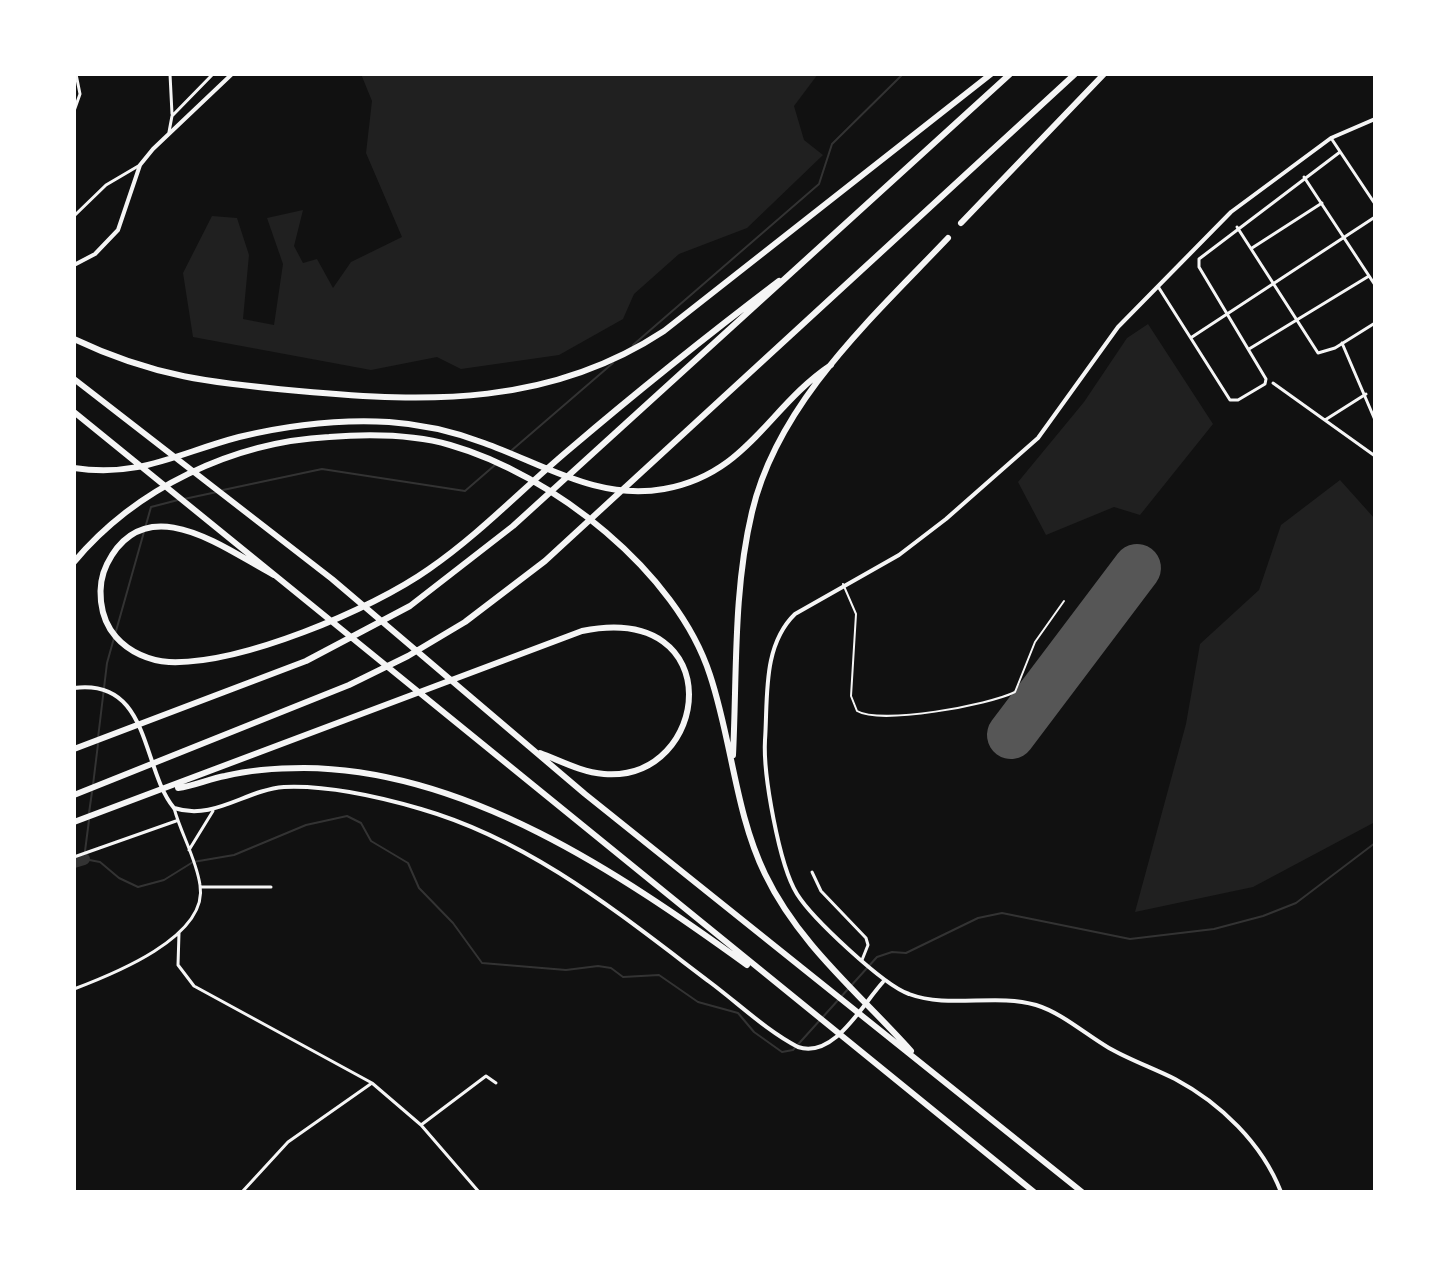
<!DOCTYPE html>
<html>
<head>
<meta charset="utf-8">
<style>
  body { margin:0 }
  #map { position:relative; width:1449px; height:1266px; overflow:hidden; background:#111; font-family:"Open Sans",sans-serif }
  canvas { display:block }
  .frame { position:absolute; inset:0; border:76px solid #fff; pointer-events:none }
</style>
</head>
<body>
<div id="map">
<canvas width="1449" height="1266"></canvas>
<div class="frame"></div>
</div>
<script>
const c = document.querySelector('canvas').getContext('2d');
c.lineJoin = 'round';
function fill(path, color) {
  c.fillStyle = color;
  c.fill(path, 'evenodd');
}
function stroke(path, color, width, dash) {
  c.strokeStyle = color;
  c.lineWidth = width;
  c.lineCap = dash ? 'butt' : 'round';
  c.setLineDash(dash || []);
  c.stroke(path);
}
fill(new Path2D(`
  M 361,74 L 818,74 L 794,106 L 804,140 L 823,155 L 747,228 L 679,254 L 634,294 L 623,319 L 559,355 L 461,369 L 437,357 L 371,370 L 193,337 L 183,273 L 212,216 L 237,218 L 249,255 L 243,319 L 274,325 L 283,264 L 267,218 L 303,210 L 294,246 L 303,263 L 317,259 L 333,288 L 351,262 L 402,237 L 366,153 L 372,101 Z
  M 1148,324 L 1213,424 L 1140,515 L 1114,507 L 1046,535 L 1018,482 L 1084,402 L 1127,338 Z
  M 1340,480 L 1375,519 L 1375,822 L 1253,887 L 1135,912 L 1186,724 L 1200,644 L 1259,590 L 1281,525 Z`), '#202020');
stroke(new Path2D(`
  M 633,345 L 819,184 L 832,144 L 903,74
  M 512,450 L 613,363
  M 223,490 L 322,469 L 465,491 L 495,465
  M 184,499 L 217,492
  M 116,631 L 151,507 L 178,500
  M 98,738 L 107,663 L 114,638
  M 93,785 L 98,744
  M 89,813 L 92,792
  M 89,820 L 84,859 L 100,862 L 119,878 L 138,887 L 164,880 L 193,862 L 234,855 L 306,825 L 347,816 L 361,823 L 371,841 L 408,863 L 419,888 L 453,923 L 482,963 L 566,970 L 598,966 L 611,968 L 623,977 L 659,975 L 698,1002 L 738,1013 L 754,1032 L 782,1052 L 793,1050 L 877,957 L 892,952 L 906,953 L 978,918 L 1002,913 L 1130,939 L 1214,929 L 1263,916 L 1296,903 L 1375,843`), '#333', 2);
stroke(new Path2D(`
  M 74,862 L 84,859`), '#333', 12);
stroke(new Path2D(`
  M 1011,735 L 1137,568`), '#565656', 48);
stroke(new Path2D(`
  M 843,584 L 856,614 L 851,696 L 857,711 C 881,725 989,705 1015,692 L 1035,642 L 1064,601`), '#f5f5f5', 2);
stroke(new Path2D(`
  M 170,74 L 172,114
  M 74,111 L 80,94 L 76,74
  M 169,132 L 172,116 L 213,74
  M 1331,138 L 1375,204
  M 1304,177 L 1375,285
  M 74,216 L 106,185 L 140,165
  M 1237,227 L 1318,353 L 1335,348 L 1375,323
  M 1252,248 L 1322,203
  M 1159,288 L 1230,400 L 1238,400 L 1265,384 L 1266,379 L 1199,267 L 1199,259 L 1340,152
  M 1192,337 L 1375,217
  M 1342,343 L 1375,420
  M 1249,349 L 1369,276
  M 1273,383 L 1375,456
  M 1325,420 L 1366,394
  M 189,850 L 213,811
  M 74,857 L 176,821
  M 812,872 L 821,891 L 866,938 L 868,945 L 862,960
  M 201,887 L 271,887
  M 179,933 L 178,965 L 194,986 L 372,1083 L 421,1125 L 479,1192
  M 74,989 C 111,975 209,937 200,885 C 196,858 181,834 174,808
  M 421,1125 L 486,1076 L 496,1083
  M 242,1192 L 288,1142 L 372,1083`), '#f5f5f5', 3);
stroke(new Path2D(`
  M 74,265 L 95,254 L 118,230 L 140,165 L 153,149 L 232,74
  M 74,688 C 151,678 141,768 174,808 C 214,821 245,790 284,787 C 328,785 380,797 421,809 C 532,841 621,915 711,983 C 739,1004 767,1031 798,1047 C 834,1059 862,1005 883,982
  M 1281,1192 C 1262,1143 1220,1103 1175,1079 C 1153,1068 1130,1060 1109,1048 C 1085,1034 1062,1013 1036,1005 C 995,993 949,1009 909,994 C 883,985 812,918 797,894 C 779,865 763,774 765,740 C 768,698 762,646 795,614 L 899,555 L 946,519 L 1038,438 L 1118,327 L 1231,212 L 1331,138 L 1375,119`), '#f5f5f5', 4);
stroke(new Path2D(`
  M 961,223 L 1104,74
  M 74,339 C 154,377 212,383 299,391 C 429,403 550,406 664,331 L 991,74
  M 74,379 L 332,579 L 585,794 L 1082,1192
  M 74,412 L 1034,1192
  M 74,468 C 140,478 178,453 239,437 C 289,425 338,419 389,422 C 420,424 455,432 484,443 C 543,464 598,501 664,489 C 748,474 768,407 831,365
  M 74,562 C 136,488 233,442 329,437 C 368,434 412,434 450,445 C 552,474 677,572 710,675 C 732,741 735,812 765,874 C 799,945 860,994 911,1051
  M 274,575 C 226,550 146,486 107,564 C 96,586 99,618 116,637 C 129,652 150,661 169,662 C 240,665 371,610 429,569 C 481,533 523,488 571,448 C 639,390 708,335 779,281
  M 74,749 L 306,661 L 410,606 L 513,526 L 1010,74
  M 733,755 C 737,674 733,592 752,512 C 778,402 873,317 948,238
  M 178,788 C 194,786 209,779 225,776 C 250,770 277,768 304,768 C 466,769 621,874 747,965
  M 74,795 L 349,685 L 408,656 L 465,622 L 545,561 L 1075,74
  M 74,822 L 582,631 C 731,601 711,782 604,774 C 581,772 561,761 540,753`), '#f5f5f5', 6);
</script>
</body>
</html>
